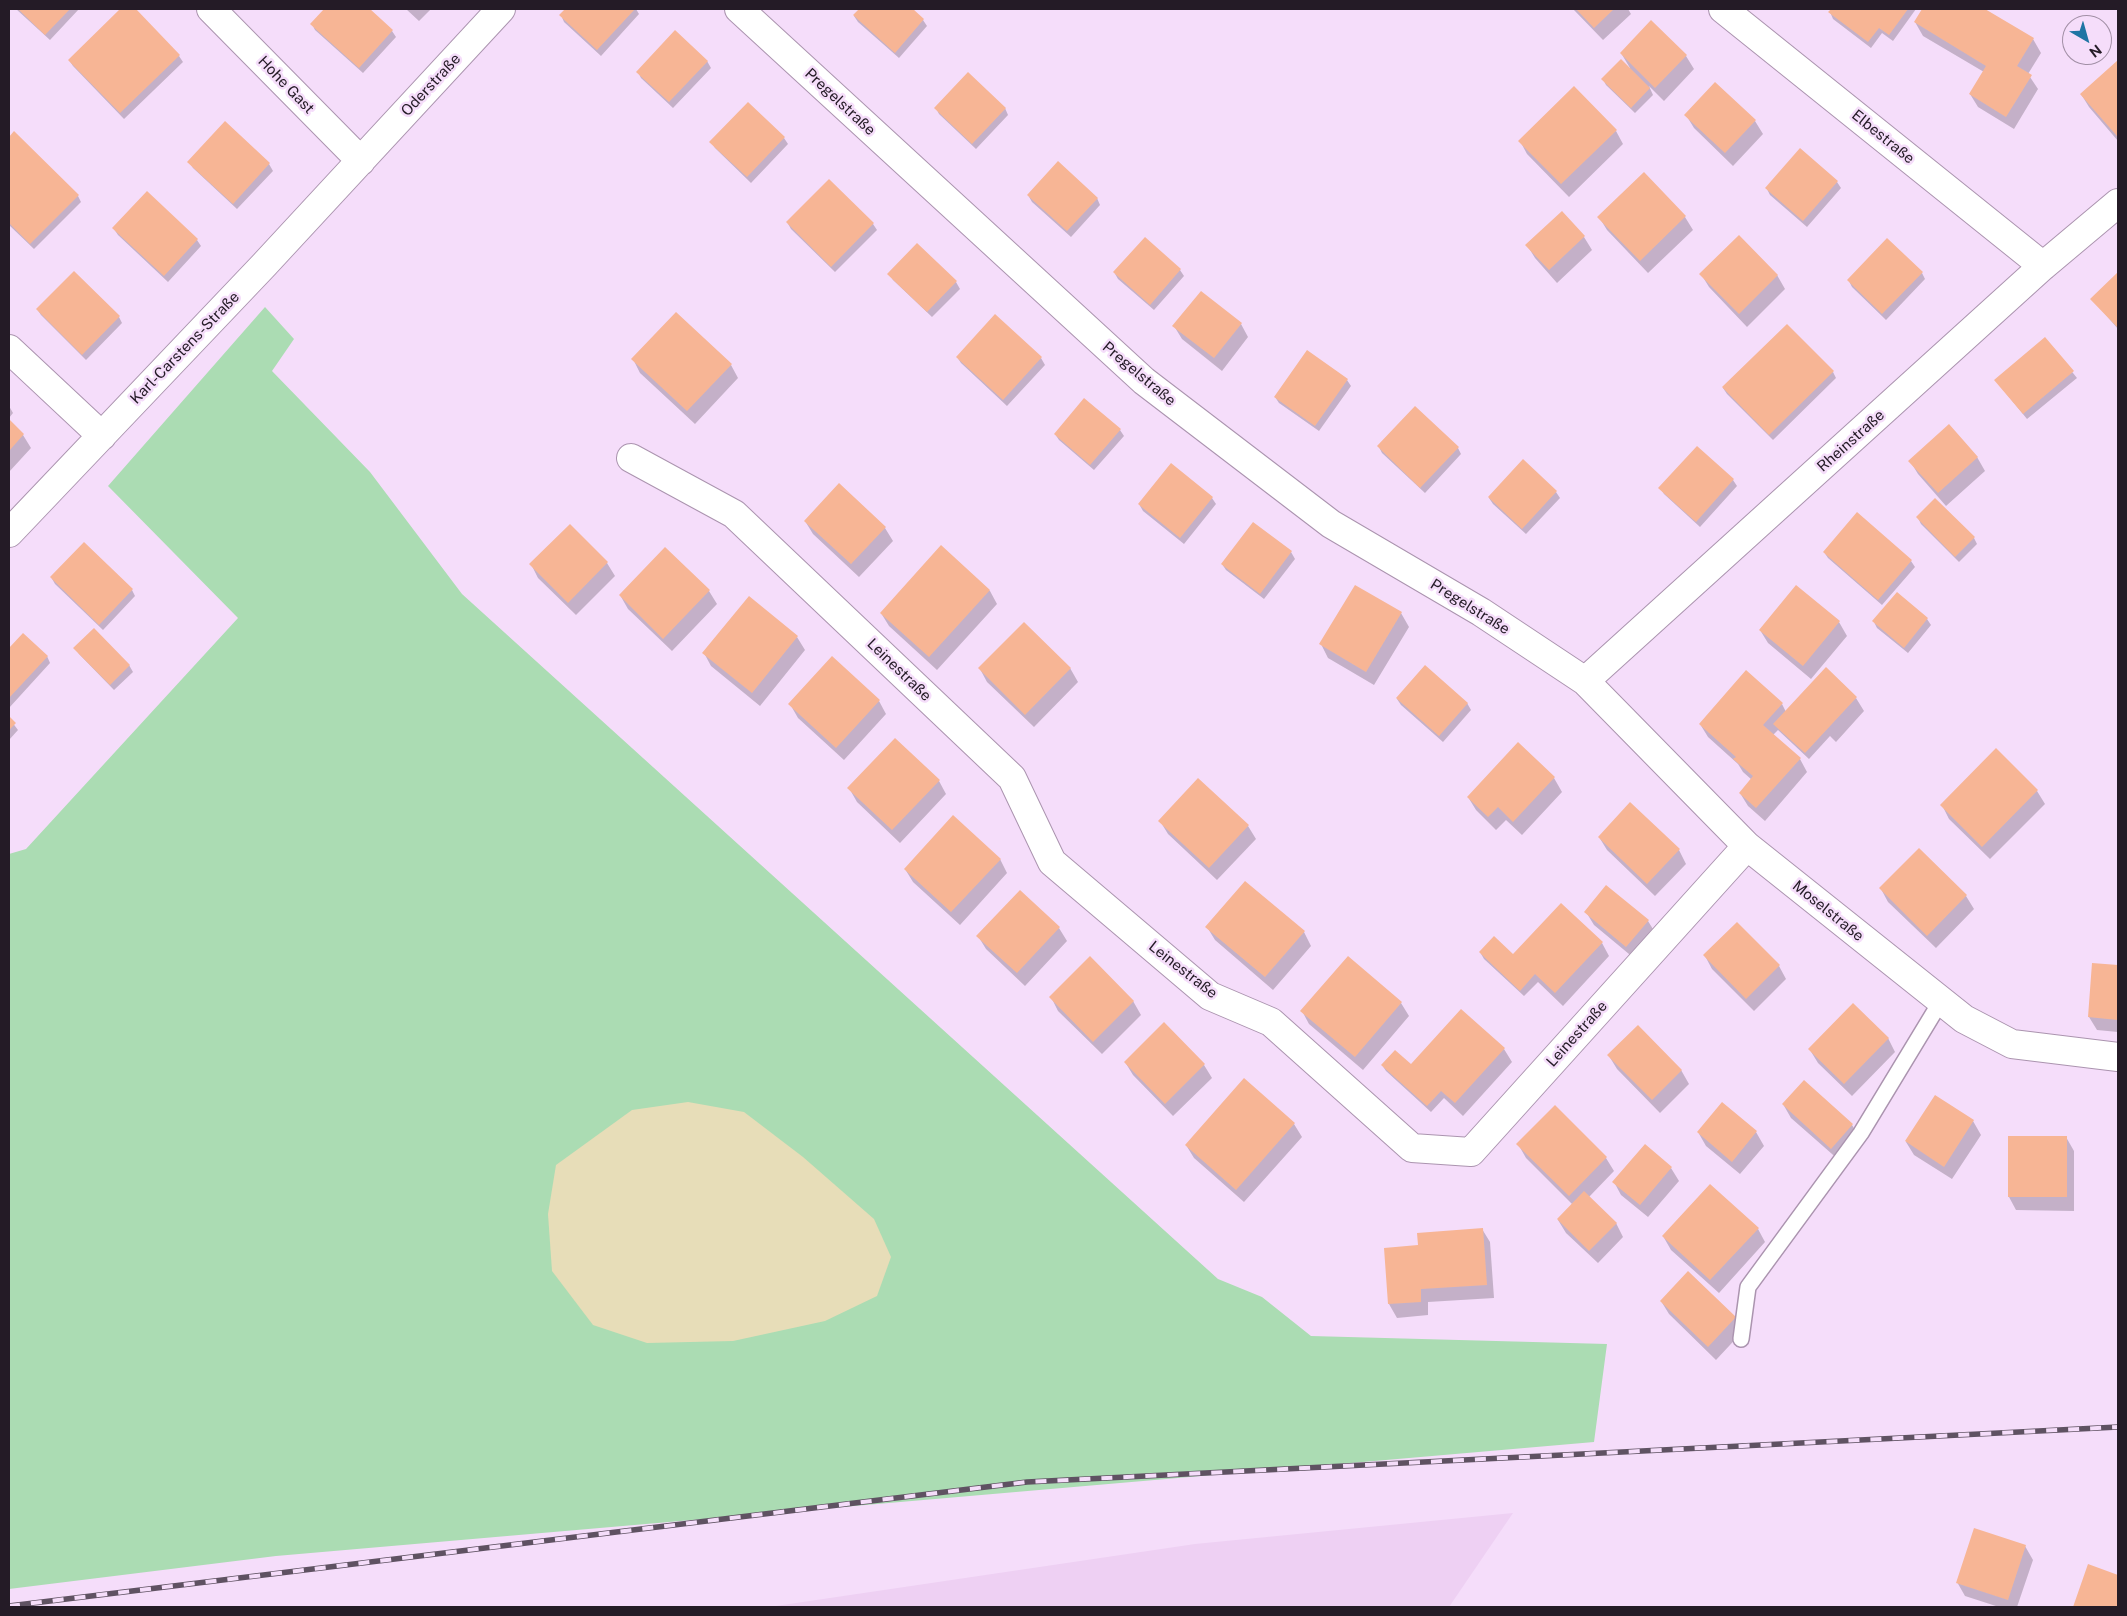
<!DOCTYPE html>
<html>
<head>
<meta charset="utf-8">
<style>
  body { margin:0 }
  #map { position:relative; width:2127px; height:1616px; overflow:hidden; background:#f5ddfa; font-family:"Public Sans",sans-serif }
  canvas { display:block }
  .frame { position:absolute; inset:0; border:10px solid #241b26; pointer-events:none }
  .north { position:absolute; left:2062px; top:15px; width:50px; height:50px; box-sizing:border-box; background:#f5ddfa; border:1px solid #a18fa5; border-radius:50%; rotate:142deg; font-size:14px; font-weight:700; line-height:20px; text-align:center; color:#241b26 }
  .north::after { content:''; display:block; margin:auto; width:18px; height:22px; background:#1f75a4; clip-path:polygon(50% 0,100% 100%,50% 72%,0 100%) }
</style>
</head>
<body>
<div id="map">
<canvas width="2127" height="1616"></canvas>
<div class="frame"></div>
<div class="north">N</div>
</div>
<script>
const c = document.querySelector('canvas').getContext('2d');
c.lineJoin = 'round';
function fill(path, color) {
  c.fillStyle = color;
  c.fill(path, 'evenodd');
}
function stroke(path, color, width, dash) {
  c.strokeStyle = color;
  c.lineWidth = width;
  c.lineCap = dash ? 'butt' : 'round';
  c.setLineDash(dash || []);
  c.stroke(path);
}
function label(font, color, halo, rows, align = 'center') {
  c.font = font + ' "Public Sans",sans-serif';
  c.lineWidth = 5;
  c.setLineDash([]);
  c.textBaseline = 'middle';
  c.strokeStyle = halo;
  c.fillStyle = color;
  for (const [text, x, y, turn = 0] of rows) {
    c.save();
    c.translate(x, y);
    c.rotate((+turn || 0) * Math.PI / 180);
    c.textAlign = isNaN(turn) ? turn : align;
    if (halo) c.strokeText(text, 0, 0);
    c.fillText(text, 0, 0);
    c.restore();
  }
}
fill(new Path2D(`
  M 1513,1513 L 1449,1607 L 769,1607 L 1195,1544 Z`), '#eed0f3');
fill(new Path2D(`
  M 265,307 L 294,339 L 272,371 L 370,472 L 462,594 L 1218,1279 L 1262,1297 L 1311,1336 L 1607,1344 L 1594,1442 L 276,1556 L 9,1589 L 9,854 L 26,849 L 238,618 L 108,486 Z`), '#abdcb3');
fill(new Path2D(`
  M 688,1102 L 744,1112 L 803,1157 L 874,1219 L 891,1257 L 877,1296 L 825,1321 L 733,1341 L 647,1343 L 593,1325 L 552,1271 L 548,1214 L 556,1165 L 632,1110 Z`), '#e7ddb8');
fill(new Path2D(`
  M 16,9 L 79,9 L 50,40 Z
  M 122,9 L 134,9 L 179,56 L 183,62 L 124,119 L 73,66 L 69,60 Z
  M 326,9 L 368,9 L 392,31 L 396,37 L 363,73 L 315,30 L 312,24 Z
  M 406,9 L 431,9 L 419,21 Z
  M 567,9 L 636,9 L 639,14 L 601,56 L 564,22 L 561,15 Z
  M 860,9 L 911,9 L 923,20 L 927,26 L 899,58 L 858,22 L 854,16 Z
  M 1573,9 L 1628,9 L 1631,14 L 1603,40 Z
  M 1832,9 L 1916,9 L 1893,41 L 1882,33 L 1871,48 L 1833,19 L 1830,12 Z
  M 1923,9 L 1983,9 L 2033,39 L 2041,53 L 2028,74 L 2038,89 L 2014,129 L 1978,107 L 1970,94 L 1984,72 L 1923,36 L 1915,22 Z
  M 1651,22 L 1686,56 L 1694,69 L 1664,101 L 1649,86 L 1653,95 L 1635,113 L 1606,85 L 1603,79 L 1630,68 L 1621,53 Z
  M 707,61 L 711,68 L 673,108 L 641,78 L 638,72 Z
  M 2118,61 L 2118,141 L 2089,107 L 2081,94 Z
  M 1716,84 L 1755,121 L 1763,134 L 1733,166 L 1694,128 L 1686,115 Z
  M 936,108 L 1005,108 L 1008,115 L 976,149 L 939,114 Z
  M 225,123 L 269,164 L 273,171 L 237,209 L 193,168 L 189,162 Z
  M 1616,131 L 1623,144 L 1569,197 L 1527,154 L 1520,141 Z
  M 14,133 L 78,196 L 81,202 L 34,249 L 9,225 L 9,139 Z
  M 784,138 L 788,144 L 751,183 L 715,148 L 711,142 Z
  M 1644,174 L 1685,217 L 1693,230 L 1648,273 L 1607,230 L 1599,217 Z
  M 829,180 L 873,224 L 877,230 L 835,272 L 791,229 L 787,222 Z
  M 1837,182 L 1841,188 L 1807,227 L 1770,195 L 1767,189 Z
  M 1028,195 L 1097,198 L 1100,205 L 1071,237 L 1032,202 Z
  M 1562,213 L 1584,237 L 1592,250 L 1557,283 L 1535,258 L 1527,245 Z
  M 114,229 L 197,240 L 201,246 L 168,282 L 118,235 Z
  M 917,244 L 956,282 L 960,289 L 932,317 L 893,280 L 889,274 Z
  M 1180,270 L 1184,276 L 1154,310 L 1118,279 L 1114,272 Z
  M 1922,273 L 1925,279 L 1886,320 L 1852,287 L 1849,281 Z
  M 2118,273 L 2118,329 L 2092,299 Z
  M 1701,274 L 1777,275 L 1785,289 L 1747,327 L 1709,287 Z
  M 37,309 L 119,317 L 122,323 L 86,360 L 41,315 Z
  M 995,316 L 1041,358 L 1045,365 L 1007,406 L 961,363 L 957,357 Z
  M 1241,324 L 1248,337 L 1222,371 L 1182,339 L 1174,326 Z
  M 2045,338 L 2077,378 L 2027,419 L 2000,386 Z
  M 633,359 L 731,365 L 738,378 L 695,424 L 640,373 Z
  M 1833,372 L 1836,378 L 1773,440 L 1727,394 L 1723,388 Z
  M 1347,380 L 1351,386 L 1319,431 L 1279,403 L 1275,397 Z
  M 9,406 L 13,413 L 9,418 Z
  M 9,421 L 23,435 L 31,448 L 9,472 Z
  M 1120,430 L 1124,436 L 1094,470 L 1059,440 L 1055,434 Z
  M 1379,447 L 1458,448 L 1461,454 L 1425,493 L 1382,453 Z
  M 1697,447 L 1733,480 L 1737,486 L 1700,527 L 1664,494 L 1660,488 Z
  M 1977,457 L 1985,471 L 1946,506 L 1918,474 L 1910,461 Z
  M 1556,492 L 1560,498 L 1526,534 L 1493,504 L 1489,498 Z
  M 1212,498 L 1216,504 L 1184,544 L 1143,511 L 1139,504 Z
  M 1858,514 L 1911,561 L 1915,567 L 1882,605 L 1828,558 L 1824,552 Z
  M 1918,518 L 1974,538 L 1977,544 L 1959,562 L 1921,524 Z
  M 805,521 L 885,528 L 893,541 L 859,577 L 813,534 Z
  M 1253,523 L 1291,552 L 1295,559 L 1264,599 L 1226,570 L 1222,564 Z
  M 570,526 L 607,563 L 615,576 L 576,615 L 538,578 L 531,564 Z
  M 942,547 L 990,591 L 997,604 L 937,670 L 889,626 L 881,613 Z
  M 51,577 L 132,590 L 135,596 L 103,630 L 55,584 Z
  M 1796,587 L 1839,622 L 1847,636 L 1811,679 L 1768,643 L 1760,630 Z
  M 709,591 L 717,604 L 672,651 L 628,609 L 620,595 Z
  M 1401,613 L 1409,627 L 1374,685 L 1328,658 L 1321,644 Z
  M 1927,619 L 1931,625 L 1908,653 L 1877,628 L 1874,622 Z
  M 23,635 L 47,656 L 50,663 L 9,708 L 9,650 Z
  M 797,637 L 805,650 L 760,706 L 711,666 L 704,653 Z
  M 75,648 L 129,665 L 133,672 L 114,690 L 79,654 Z
  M 1070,668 L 1078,682 L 1034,727 L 987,682 L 980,669 Z
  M 1856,698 L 1864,711 L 1836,742 L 1830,736 L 1809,759 L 1778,730 L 1773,735 L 1800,759 L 1807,772 L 1765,821 L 1748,806 L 1740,793 L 1752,780 L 1743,772 L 1738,764 L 1708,737 L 1700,724 L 1782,704 L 1786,712 Z
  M 1397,699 L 1467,703 L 1471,710 L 1443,742 L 1401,705 Z
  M 879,701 L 886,714 L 844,760 L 798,718 L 790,704 Z
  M 9,718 L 18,730 L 9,740 Z
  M 1518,744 L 1554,778 L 1562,792 L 1522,835 L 1506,820 L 1496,830 L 1476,810 L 1468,797 Z
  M 1198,780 L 1248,826 L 1256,839 L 1217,880 L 1168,834 L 1160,821 Z
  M 939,781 L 946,794 L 900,843 L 857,802 L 849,788 Z
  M 2037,791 L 2045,804 L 1990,859 L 1949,819 L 1942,805 Z
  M 1599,837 L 1679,850 L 1686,864 L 1655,896 L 1607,850 Z
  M 1000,859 L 1007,873 L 960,925 L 913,882 L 905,869 Z
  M 1881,889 L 1966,896 L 1974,909 L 1936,948 L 1888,902 Z
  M 1586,912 L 1648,921 L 1656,934 L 1635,959 L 1594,925 Z
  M 1207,927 L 1304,932 L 1311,946 L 1273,990 L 1215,940 Z
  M 1059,928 L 1067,941 L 1025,986 L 986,949 L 978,936 Z
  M 1602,943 L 1609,956 L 1563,1006 L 1538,982 L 1524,996 L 1484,959 L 1480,952 L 1517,959 Z
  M 1705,956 L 1779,966 L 1786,979 L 1754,1011 L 1712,969 Z
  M 2093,964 L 2118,966 L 2118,1032 L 2097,1030 L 2089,1017 Z
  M 1051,997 L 1133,1001 L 1141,1015 L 1102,1054 L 1058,1011 Z
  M 1401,1003 L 1409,1016 L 1363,1070 L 1309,1024 L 1302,1011 Z
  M 1888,1038 L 1895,1052 L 1852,1096 L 1818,1063 L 1810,1050 Z
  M 1504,1049 L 1512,1062 L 1463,1116 L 1444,1098 L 1431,1112 L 1386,1071 L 1382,1065 L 1415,1069 Z
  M 1609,1056 L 1681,1070 L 1689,1084 L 1660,1113 L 1617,1069 Z
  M 1125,1062 L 1204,1065 L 1212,1078 L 1173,1116 L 1133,1075 Z
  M 1244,1079 L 1294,1124 L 1302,1137 L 1244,1202 L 1194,1158 L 1186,1145 Z
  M 1804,1082 L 1852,1125 L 1860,1138 L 1840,1161 L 1791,1118 L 1783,1104 Z
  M 1935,1096 L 1973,1121 L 1981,1135 L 1952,1179 L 1914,1155 L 1906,1142 Z
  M 1722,1103 L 1756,1132 L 1764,1146 L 1740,1174 L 1706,1146 L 1698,1132 Z
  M 1555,1107 L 1606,1158 L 1614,1171 L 1589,1197 L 1616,1223 L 1623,1237 L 1598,1263 L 1566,1233 L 1558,1220 L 1573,1205 L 1526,1158 L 1518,1144 Z
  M 2066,1137 L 2074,1151 L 2074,1211 L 2016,1210 L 2009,1197 Z
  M 1671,1168 L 1679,1181 L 1648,1217 L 1621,1195 L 1614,1182 Z
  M 1482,1229 L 1490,1242 L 1494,1298 L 1428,1302 L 1428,1315 L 1397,1318 L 1389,1304 L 1385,1249 L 1419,1247 Z
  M 1758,1229 L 1765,1242 L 1719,1293 L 1671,1250 L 1663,1236 Z
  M 1661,1301 L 1735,1318 L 1743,1331 L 1716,1360 L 1669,1314 Z
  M 2025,1546 L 2033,1560 L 2017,1607 L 1999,1607 L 1965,1596 L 1957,1582 Z
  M 2089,1565 L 2118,1576 L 2118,1607 L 2074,1607 Z`), '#0003');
fill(new Path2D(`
  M 18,9 L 70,9 L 45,35 Z
  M 120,9 L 136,9 L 180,55 L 120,113 L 68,60 Z
  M 324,9 L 370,9 L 393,30 L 359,68 L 310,24 Z
  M 565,9 L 635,9 L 597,50 L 559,15 Z
  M 859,9 L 913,9 L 924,19 L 895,53 L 853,15 Z
  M 1576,9 L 1614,9 L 1594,28 Z
  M 1831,9 L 1908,9 L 1889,35 L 1879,28 L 1868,42 L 1828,12 Z
  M 1922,9 L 1985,9 L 2034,38 L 2017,66 L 2032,75 L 2006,117 L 1969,94 L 1986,66 L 1914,22 Z
  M 1651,20 L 1687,55 L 1655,88 L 1620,53 Z
  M 675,30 L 708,61 L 669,102 L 636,72 Z
  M 1621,59 L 1650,88 L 1631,108 L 1601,79 Z
  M 2118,60 L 2118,135 L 2117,136 L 2080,94 Z
  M 968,72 L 1006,108 L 972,144 L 934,108 Z
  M 1715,82 L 1756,120 L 1725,153 L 1684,115 Z
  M 1574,86 L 1617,130 L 1561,184 L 1518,141 Z
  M 748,102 L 785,137 L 747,177 L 709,142 Z
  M 225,121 L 270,163 L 233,204 L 187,162 Z
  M 14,131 L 79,195 L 30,244 L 9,223 L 9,137 Z
  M 1800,148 L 1838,181 L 1803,221 L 1765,188 Z
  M 1058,161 L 1098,198 L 1067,231 L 1027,195 Z
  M 1644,172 L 1686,216 L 1640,261 L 1597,217 Z
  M 829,179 L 874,223 L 831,267 L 786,222 Z
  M 147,191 L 198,239 L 164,276 L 112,228 Z
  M 1562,211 L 1585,236 L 1549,270 L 1525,245 Z
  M 1739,235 L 1778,275 L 1739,314 L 1699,274 Z
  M 1145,237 L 1181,269 L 1150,305 L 1113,272 Z
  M 1887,238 L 1923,272 L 1882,314 L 1847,280 Z
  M 917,243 L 957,281 L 927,312 L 887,274 Z
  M 74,271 L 120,316 L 82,355 L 36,309 Z
  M 2118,272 L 2118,328 L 2090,299 Z
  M 1201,291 L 1242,323 L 1214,358 L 1172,326 Z
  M 676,312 L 732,364 L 687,411 L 631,359 Z
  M 995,314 L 1042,357 L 1003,400 L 956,357 Z
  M 1787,324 L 1834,371 L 1769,435 L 1722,387 Z
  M 2045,337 L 2074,371 L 2023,414 L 1994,380 Z
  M 1307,350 L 1348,379 L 1315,426 L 1274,397 Z
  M 1084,398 L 1121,429 L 1090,465 L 1054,434 Z
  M 1415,406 L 1459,447 L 1420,488 L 1377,446 Z
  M 9,419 L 24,434 L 9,451 Z
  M 1949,424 L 1978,457 L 1938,493 L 1908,461 Z
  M 1697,446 L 1734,479 L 1696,522 L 1658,488 Z
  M 1523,459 L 1557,491 L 1522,529 L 1488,497 Z
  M 1171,463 L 1213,497 L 1180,538 L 1138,504 Z
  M 839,483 L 886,527 L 851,564 L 804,521 Z
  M 1935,498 L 1975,537 L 1955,557 L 1916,517 Z
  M 1857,512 L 1912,560 L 1878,600 L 1823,552 Z
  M 1253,522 L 1292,551 L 1260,594 L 1221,564 Z
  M 570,524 L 608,562 L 568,603 L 529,564 Z
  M 84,542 L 133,589 L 99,625 L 50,577 Z
  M 941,545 L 990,590 L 929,657 L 880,613 Z
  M 665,547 L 710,590 L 663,639 L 619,595 Z
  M 1355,585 L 1402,612 L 1366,672 L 1319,644 Z
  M 1796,585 L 1840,621 L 1803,666 L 1759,630 Z
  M 1897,592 L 1928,618 L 1904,648 L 1872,621 Z
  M 749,596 L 798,636 L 752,693 L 702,653 Z
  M 1024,622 L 1071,668 L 1025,715 L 978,668 Z
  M 94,628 L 130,665 L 110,685 L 73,648 Z
  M 23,633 L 48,656 L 9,698 L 9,648 Z
  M 832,656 L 880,700 L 836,748 L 788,704 Z
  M 1425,665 L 1468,703 L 1439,736 L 1396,698 Z
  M 1826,667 L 1857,697 L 1805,753 L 1773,724 Z
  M 1746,670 L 1783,703 L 1763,725 L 1801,758 L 1756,808 L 1739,793 L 1753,776 L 1733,759 L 1736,757 L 1699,724 Z
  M 9,716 L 16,723 L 9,730 Z
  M 895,738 L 940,780 L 892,830 L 847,788 Z
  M 1518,742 L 1555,777 L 1513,822 L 1498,807 L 1488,817 L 1467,797 Z
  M 1996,748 L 2038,790 L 1982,847 L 1940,805 Z
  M 1198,778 L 1249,825 L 1209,868 L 1158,821 Z
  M 1630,802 L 1680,849 L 1647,884 L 1598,837 Z
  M 953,815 L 1001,859 L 951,912 L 904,869 Z
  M 1919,848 L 1967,895 L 1927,936 L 1879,888 Z
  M 1245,881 L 1305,931 L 1265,977 L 1205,927 Z
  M 1606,885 L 1649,920 L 1626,947 L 1584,912 Z
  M 1020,890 L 1060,927 L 1017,973 L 976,936 Z
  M 1561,903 L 1603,942 L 1555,993 L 1535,974 L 1520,991 L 1479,952 L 1494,936 L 1513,954 Z
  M 1737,922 L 1780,965 L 1746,999 L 1703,955 Z
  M 1090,956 L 1134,1001 L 1093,1042 L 1049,997 Z
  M 1348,956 L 1402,1002 L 1355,1057 L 1300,1011 Z
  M 2092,963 L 2118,965 L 2118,1020 L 2088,1017 Z
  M 1853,1003 L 1889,1038 L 1844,1084 L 1808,1049 Z
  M 1461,1009 L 1505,1048 L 1455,1103 L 1441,1091 L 1427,1106 L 1381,1065 L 1395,1050 L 1411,1064 Z
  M 1164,1022 L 1205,1064 L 1165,1104 L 1124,1062 Z
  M 1638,1025 L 1682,1070 L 1652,1100 L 1607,1055 Z
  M 1244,1078 L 1295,1123 L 1236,1190 L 1185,1145 Z
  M 1804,1080 L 1853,1124 L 1831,1149 L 1782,1104 Z
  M 1935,1095 L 1974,1120 L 1944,1167 L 1905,1141 Z
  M 1722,1102 L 1757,1131 L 1732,1162 L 1697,1132 Z
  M 1555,1105 L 1607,1157 L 1569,1196 L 1516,1144 Z
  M 2008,1136 L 2067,1136 L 2067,1197 L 2008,1197 Z
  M 1645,1144 L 1672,1167 L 1640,1205 L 1612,1182 Z
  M 1710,1184 L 1759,1228 L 1710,1280 L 1662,1236 Z
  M 1584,1191 L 1617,1223 L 1589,1251 L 1557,1219 Z
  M 1483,1228 L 1487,1285 L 1421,1289 L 1421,1302 L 1388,1304 L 1384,1248 L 1418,1245 L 1417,1233 Z
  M 1688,1271 L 1736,1317 L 1708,1347 L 1660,1301 Z
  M 1974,1528 L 2026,1545 L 2008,1600 L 1956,1583 Z
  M 2088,1564 L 2118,1575 L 2118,1607 L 2073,1607 Z`), '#f7b595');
const service = new Path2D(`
  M 1741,1339 L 1748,1287 L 1861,1133 L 1941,1001`);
const minor = new Path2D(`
  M 211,9 L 361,161
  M 739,9 L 1144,381 L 1331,524 L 1481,612 L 1585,681 L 1747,846 L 1964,1019 L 2012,1044 L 2118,1057
  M 1723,9 L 2043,266
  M 9,349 L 102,436
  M 631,458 L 734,514 L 1012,778 L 1052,862 L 1210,996 L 1271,1022 L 1412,1148 L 1471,1152 L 1747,846
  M 9,533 L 264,265 L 501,9
  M 1585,681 L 2043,266 L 2118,203`);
stroke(service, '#ab94af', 18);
stroke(minor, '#ab94af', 30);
stroke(service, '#fff', 15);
stroke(minor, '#fff', 28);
const rail = new Path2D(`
  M 9,1606 L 1027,1482 L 2118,1427`);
stroke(rail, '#5f5262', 5.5);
stroke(rail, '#f5ddfa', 4, [11]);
label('15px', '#241b26', '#f5ddfa', [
  ["Hohe Gast",286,85,46],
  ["Oderstraße",431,85,-47],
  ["Pregelstraße",840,102,43],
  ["Elbestraße",1883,137,39],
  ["Karl-Carstens-Straße",185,348,-46],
  ["Pregelstraße",1139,374,40],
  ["Rheinstraße",1851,441,-42],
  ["Pregelstraße",1470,607,32],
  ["Leinestraße",899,670,44],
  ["Moselstraße",1828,911,39],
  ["Leinestraße",1183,970,38],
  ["Leinestraße",1577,1034,-48]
]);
</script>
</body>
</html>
